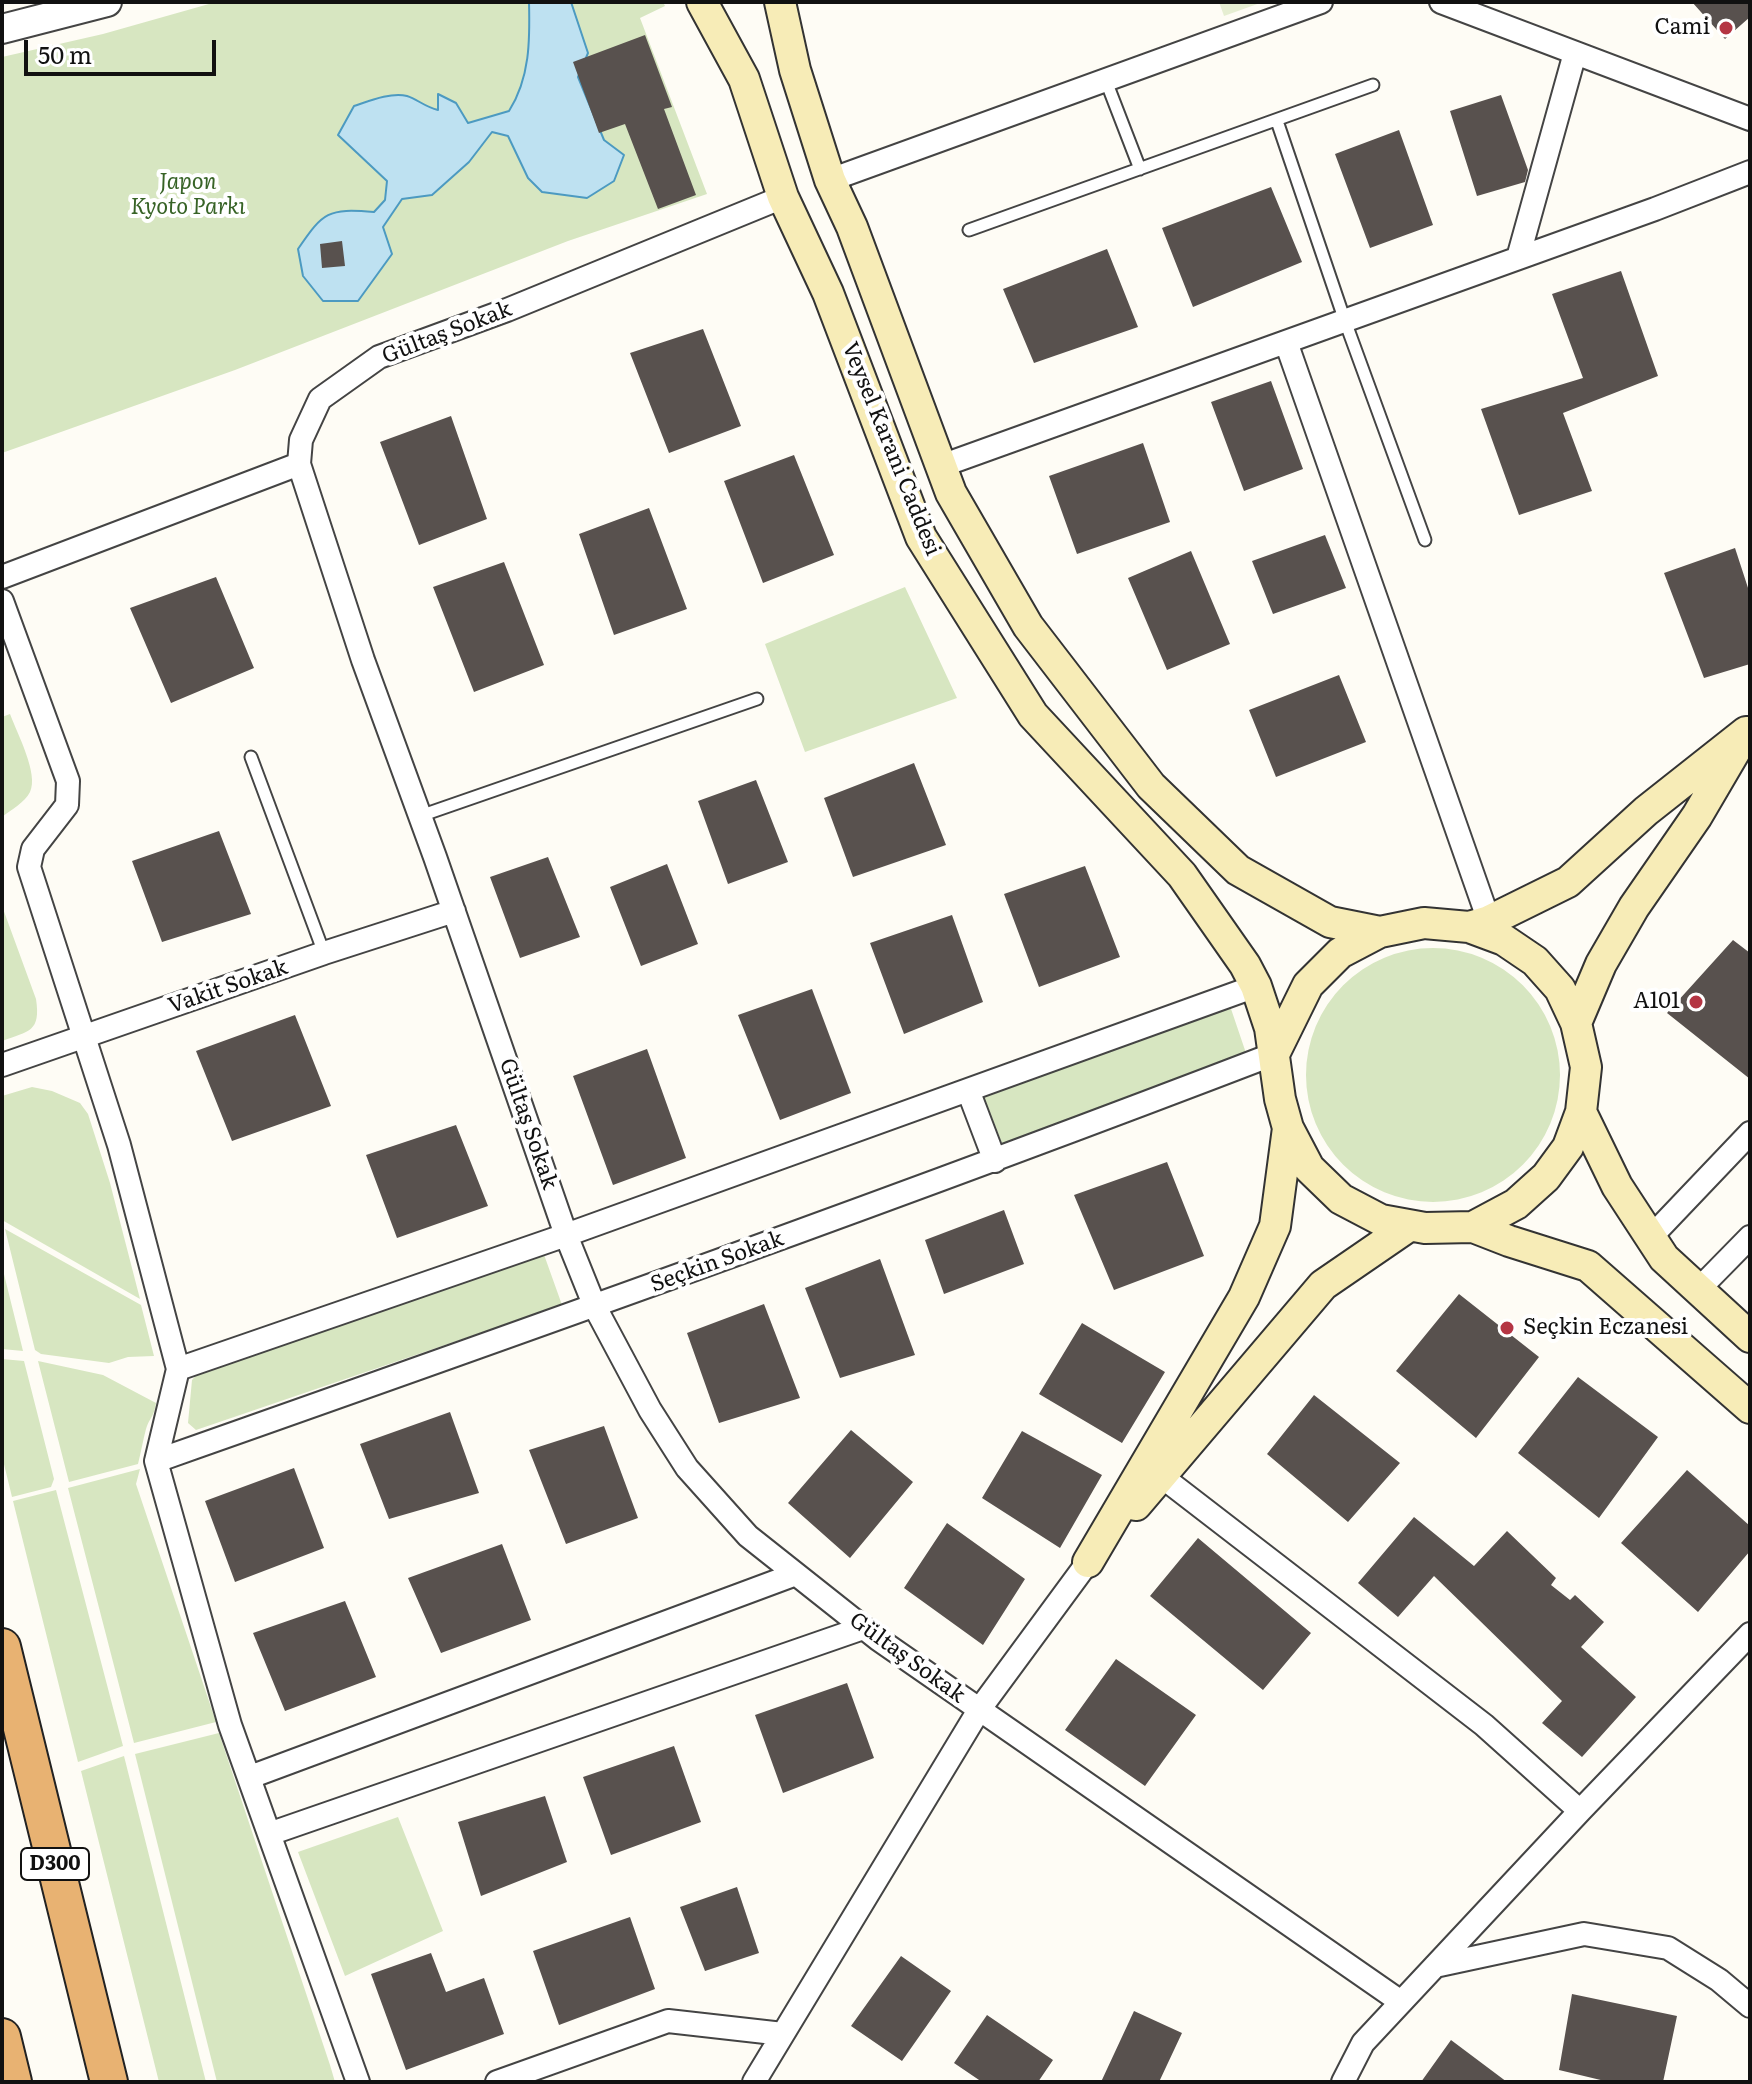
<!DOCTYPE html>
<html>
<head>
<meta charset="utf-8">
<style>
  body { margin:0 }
  #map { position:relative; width:1752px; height:2084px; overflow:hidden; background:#fefcf5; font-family:Literata,serif }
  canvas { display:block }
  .frame { position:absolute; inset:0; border:4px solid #111; pointer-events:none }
  .scale { position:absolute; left:24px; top:40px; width:192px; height:36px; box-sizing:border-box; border:4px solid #111; border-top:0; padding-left:10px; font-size:24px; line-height:28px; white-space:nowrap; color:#111; -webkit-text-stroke:6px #fff; paint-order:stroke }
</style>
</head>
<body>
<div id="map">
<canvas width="1752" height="2084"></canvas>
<div class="frame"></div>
<div class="scale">50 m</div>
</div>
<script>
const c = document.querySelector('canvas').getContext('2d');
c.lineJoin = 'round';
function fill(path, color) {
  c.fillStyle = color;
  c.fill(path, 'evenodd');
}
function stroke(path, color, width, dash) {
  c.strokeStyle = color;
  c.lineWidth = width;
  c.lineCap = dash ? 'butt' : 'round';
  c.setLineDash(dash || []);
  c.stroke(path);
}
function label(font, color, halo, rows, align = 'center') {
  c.font = font + ' Literata,serif';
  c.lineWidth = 8;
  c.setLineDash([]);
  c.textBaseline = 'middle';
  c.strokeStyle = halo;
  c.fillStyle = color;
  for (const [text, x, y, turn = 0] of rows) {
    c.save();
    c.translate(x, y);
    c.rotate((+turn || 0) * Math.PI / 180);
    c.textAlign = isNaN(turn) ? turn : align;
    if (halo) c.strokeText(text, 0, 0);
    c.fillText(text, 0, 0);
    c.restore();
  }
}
fill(new Path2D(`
  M 216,2 L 663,2 L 665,6 L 640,18 L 707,194 L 568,241 L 235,370 L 2,453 L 2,57 L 103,34 Z
  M 905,587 L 957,698 L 805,752 L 765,644 Z
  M 10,714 C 17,733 39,774 30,792 C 25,802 11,810 2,817 L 2,717 Z
  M 2,906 L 36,999 C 41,1032 29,1031 2,1041 Z
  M1306 1075a127 127 0 1 1 254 0a127 127 0 1 1-254 0Z
  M 1228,1000 L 1248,1059 L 1003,1146 L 982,1092 Z
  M 32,1087 L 52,1091 L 80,1103 L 88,1114 L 110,1183 L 140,1299 L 2,1220 L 2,1096 Z
  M 5,1229 L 141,1305 L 154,1356 L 128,1357 L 109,1363 L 41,1354 L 35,1350 Z
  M 542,1249 L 562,1305 L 196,1430 L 188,1423 L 192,1380 L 199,1372 Z
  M 2,1266 L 23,1351 L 2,1349 Z
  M 2,1359 L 24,1361 L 54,1479 L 51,1487 L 12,1497 L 2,1456 Z
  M 38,1361 L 103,1375 L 156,1403 C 154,1417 150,1417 146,1429 C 143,1440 141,1452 138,1464 L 69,1482 Z
  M 140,1469 L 136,1484 L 216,1722 L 134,1743 L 68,1488 Z
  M 56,1490 L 123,1746 L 78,1762 L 13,1501 Z
  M 219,1733 L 330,2065 L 335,2082 L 217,2082 L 135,1754 Z
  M 124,1756 L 206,2082 L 159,2082 L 81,1771 Z
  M 398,1817 L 443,1931 L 345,1976 L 298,1852 Z`), '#d7e6c1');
fill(new Path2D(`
  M 1219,2 L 1263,2 L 1224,16 Z`), '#e6eed2');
const water = new Path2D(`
  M 529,2 L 571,2 L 588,53 L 578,77 L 604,140 L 624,155 L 614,181 L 587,198 L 542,192 L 528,178 L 508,136 L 492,132 L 469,162 L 432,195 L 402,199 L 383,227 L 392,254 L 358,301 L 323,301 L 303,276 L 298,249 C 323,212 328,208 374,212 L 385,200 L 387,181 L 338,135 L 354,106 C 369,101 391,92 407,96 C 417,99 425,107 438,110 L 438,94 L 456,103 L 468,123 L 509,111 C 530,78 530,40 529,2 Z`);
fill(water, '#bee1f1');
stroke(water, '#4c9ac1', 2);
fill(new Path2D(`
  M 1692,2 L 1750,2 L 1750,17 L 1725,39 Z
  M 645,35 L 672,107 L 664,109 L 696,195 L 658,209 L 625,124 L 599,133 L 573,62 Z
  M 1501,95 L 1528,170 L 1525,182 L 1477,196 L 1450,111 Z
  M 1399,130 L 1433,225 L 1370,248 L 1335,154 Z
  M 1271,187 L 1302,262 L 1193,307 L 1162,228 Z
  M 342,241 L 345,266 L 322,268 L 320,244 Z
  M 1107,249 L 1138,327 L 1034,363 L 1003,289 Z
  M 1621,271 L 1658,376 L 1563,413 L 1592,491 L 1519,515 L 1481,409 L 1583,378 L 1552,294 Z
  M 703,329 L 741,426 L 669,453 L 630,353 Z
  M 1271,381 L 1303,469 L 1244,491 L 1211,402 Z
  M 451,416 L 487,519 L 419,545 L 380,442 Z
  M 1143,443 L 1170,522 L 1077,554 L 1049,476 Z
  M 794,455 L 834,555 L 763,583 L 724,481 Z
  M 649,508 L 687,609 L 614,635 L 579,534 Z
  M 1325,535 L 1346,588 L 1273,614 L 1252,561 Z
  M 1735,548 L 1750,594 L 1750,664 L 1704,678 L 1664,573 Z
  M 1191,551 L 1230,644 L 1167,670 L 1128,578 Z
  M 504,562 L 544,665 L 474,692 L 433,587 Z
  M 216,577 L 254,668 L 171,703 L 130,608 Z
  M 1339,675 L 1366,742 L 1276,777 L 1249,710 Z
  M 914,763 L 946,845 L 853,877 L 824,798 Z
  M 756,780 L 788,862 L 728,884 L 698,801 Z
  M 219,831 L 251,914 L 162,942 L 132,861 Z
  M 548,857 L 580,937 L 520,958 L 490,877 Z
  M 667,864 L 698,944 L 641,966 L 610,887 Z
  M 1085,866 L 1120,957 L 1039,987 L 1004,894 Z
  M 952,915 L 983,1002 L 904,1034 L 870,943 Z
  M 1733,940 L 1750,953 L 1750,1079 L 1667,1013 Z
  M 812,989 L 851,1093 L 780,1120 L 738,1015 Z
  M 295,1015 L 331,1106 L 232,1141 L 196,1051 Z
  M 647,1049 L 686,1158 L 613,1185 L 573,1076 Z
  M 456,1125 L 488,1206 L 397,1238 L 366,1155 Z
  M 1167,1162 L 1204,1256 L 1114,1290 L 1074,1195 Z
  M 1004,1210 L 1024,1264 L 944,1294 L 925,1240 Z
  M 880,1259 L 915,1355 L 840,1378 L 805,1288 Z
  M 1459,1294 L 1539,1357 L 1476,1438 L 1396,1371 Z
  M 764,1304 L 800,1398 L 719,1423 L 687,1333 Z
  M 1082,1323 L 1165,1372 L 1122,1443 L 1039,1394 Z
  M 1578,1377 L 1658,1437 L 1599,1518 L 1518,1453 Z
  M 1314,1395 L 1400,1463 L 1348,1522 L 1267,1454 Z
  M 450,1412 L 479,1493 L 389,1519 L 360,1444 Z
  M 604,1426 L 638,1518 L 566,1544 L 529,1450 Z
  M 851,1430 L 913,1482 L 850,1558 L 788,1503 Z
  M 1022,1431 L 1102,1475 L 1060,1548 L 982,1498 Z
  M 294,1468 L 324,1548 L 235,1582 L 205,1501 Z
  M 1687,1470 L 1750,1526 L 1750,1551 L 1698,1612 L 1621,1543 Z
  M 1414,1517 L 1474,1566 L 1507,1531 L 1556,1578 L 1551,1585 L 1570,1600 L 1575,1595 L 1604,1622 L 1581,1647 L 1636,1697 L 1582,1757 L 1542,1723 L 1562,1701 L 1434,1576 L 1398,1617 L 1358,1583 Z
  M 947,1523 L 1025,1579 L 983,1645 L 904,1588 Z
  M 1198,1538 L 1311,1633 L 1263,1690 L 1150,1596 Z
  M 502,1544 L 531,1620 L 441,1653 L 408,1578 Z
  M 345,1601 L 376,1677 L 285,1711 L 253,1633 Z
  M 1116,1659 L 1196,1715 L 1145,1786 L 1065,1730 Z
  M 847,1683 L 874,1758 L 783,1793 L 755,1715 Z
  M 674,1746 L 701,1822 L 611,1855 L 583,1777 Z
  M 545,1796 L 567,1862 L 481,1896 L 458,1822 Z
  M 737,1887 L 759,1953 L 705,1971 L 680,1907 Z
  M 630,1917 L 655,1989 L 559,2025 L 533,1951 Z
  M 431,1953 L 446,1992 L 484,1978 L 504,2034 L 406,2070 L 371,1974 Z
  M 901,1956 L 951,1991 L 902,2061 L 851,2026 Z
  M 1572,1994 L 1677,2016 L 1663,2082 L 1609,2082 L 1559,2070 Z
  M 1134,2011 L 1182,2033 L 1159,2082 L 1101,2082 Z
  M 987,2015 L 1053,2060 L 1038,2082 L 982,2082 L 954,2063 Z
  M 1451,2040 L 1507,2082 L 1421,2082 Z`), '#58514e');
const service = new Path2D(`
  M 1106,81 L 1140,169
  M 1277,121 L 1345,321 L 1425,540
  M 969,230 L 1373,85
  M 251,757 L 324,953
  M 420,816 L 757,699`);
const minor = new Path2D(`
  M 1441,2 L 1750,119
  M 830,180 L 1321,2
  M 783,197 L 507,310 L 379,357 L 320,399 L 301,440 L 299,464 L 363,660 L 435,857 L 566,1235 L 595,1307 L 650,1410 L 687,1468 L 748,1536 L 878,1639 L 1401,2002
  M 1518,258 L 1575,53
  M 1286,342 L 1489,921
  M 941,466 L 1655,209 L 1750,172
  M 2,577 L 299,464
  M 2,601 L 68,781 L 67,805 L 33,849 L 29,867 L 119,1145 L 178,1369 L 156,1461 L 230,1725 L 358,2082
  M 2,1065 L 324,953 L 454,911
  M 968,1090 L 995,1161
  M 1650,1238 L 1750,1133
  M 1699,1289 L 1750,1237
  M 178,1369 L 566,1235 L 1256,986
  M 156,1461 C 531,1329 904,1196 1274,1054
  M 1161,1476 L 1484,1725 L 1580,1811
  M 250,1777 L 796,1574
  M 269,1834 L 863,1628
  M 1435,1966 L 1584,1934 L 1668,1948 L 1719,1980 L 1750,2006
  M 497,2082 L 668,2021 L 783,2034
  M 754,2082 L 979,1710 L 1088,1562
  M 1343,2082 L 1363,2043 L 1580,1811 L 1750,1634`);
const tertiary = new Path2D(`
  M 2,29 L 107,2`);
const secondary = new Path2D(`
  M 702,2 L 744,79 L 783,197 L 828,293 L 921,537 L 1033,715 L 1182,875 L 1245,965 L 1256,986 L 1270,1028 L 1280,1099 L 1288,1128 L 1309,1168 L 1341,1199 L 1381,1220 L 1425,1228 L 1473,1227 L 1516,1204 L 1546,1177 L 1568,1147 L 1581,1112 L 1586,1067 L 1576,1023 L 1560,989 L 1535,961 L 1504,940 L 1469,927 L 1424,923 L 1380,932 L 1340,953 L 1308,985 L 1274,1054
  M 780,2 L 795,70 L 830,180 L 852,227 L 951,493 L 1028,626 L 1151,786 L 1238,870 L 1330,922 L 1380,932
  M 1469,927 L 1489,921 L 1568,882 L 1646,811 L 1746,732
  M 1576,1023 L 1601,964 L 1634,907 L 1697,816 L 1738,746
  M 1581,1112 L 1617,1186 L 1664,1258 L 1750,1337
  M 1473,1227 L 1509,1241 L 1588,1266 L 1750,1408
  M 1136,1505 L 1323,1285 L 1409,1226
  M 1088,1562 L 1244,1297 L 1275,1226 L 1288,1128`);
const trunk = new Path2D(`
  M 2,1647 L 109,2082
  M 2,2037 L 13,2082`);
stroke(service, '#444', 15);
stroke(minor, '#444', 26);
stroke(tertiary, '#444', 32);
stroke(secondary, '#333', 34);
stroke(trunk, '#222', 40);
stroke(service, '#fff', 11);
stroke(minor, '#fff', 22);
stroke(tertiary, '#fff', 28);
stroke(secondary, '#f7ecb7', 30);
stroke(trunk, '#e8b272', 36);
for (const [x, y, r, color] of [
  [1726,28,8,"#b43543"],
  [1696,1002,8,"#b43543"],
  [1507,1328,8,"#b43543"]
]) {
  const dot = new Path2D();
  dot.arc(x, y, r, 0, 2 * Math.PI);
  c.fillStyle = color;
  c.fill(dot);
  stroke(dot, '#fff', 3);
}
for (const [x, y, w] of [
  [55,1864,68]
]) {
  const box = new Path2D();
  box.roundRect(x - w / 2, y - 16, w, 32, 6);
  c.fillStyle = '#fff';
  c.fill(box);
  stroke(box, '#111', 2);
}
label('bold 20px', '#111', null, [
  ["D300",55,1864]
]);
label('22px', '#111', '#fff', [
  ["Cami",1710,28],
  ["A101",1680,1002],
  ["Seçkin Eczanesi",1523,1328,"left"]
], 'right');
label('italic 22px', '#376326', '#fff', [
  ["Japon",188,183],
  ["Kyoto Parkı",188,208]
]);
label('22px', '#111', '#fff', [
  ["Gültaş Sokak",447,333,-21],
  ["Veysel Karani Caddesi",891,449,68],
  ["Vakit Sokak",228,987,-19],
  ["Gültaş Sokak",528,1124,71],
  ["Seçkin Sokak",717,1262,-20],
  ["Gültaş Sokak",907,1658,36]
]);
</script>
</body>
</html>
